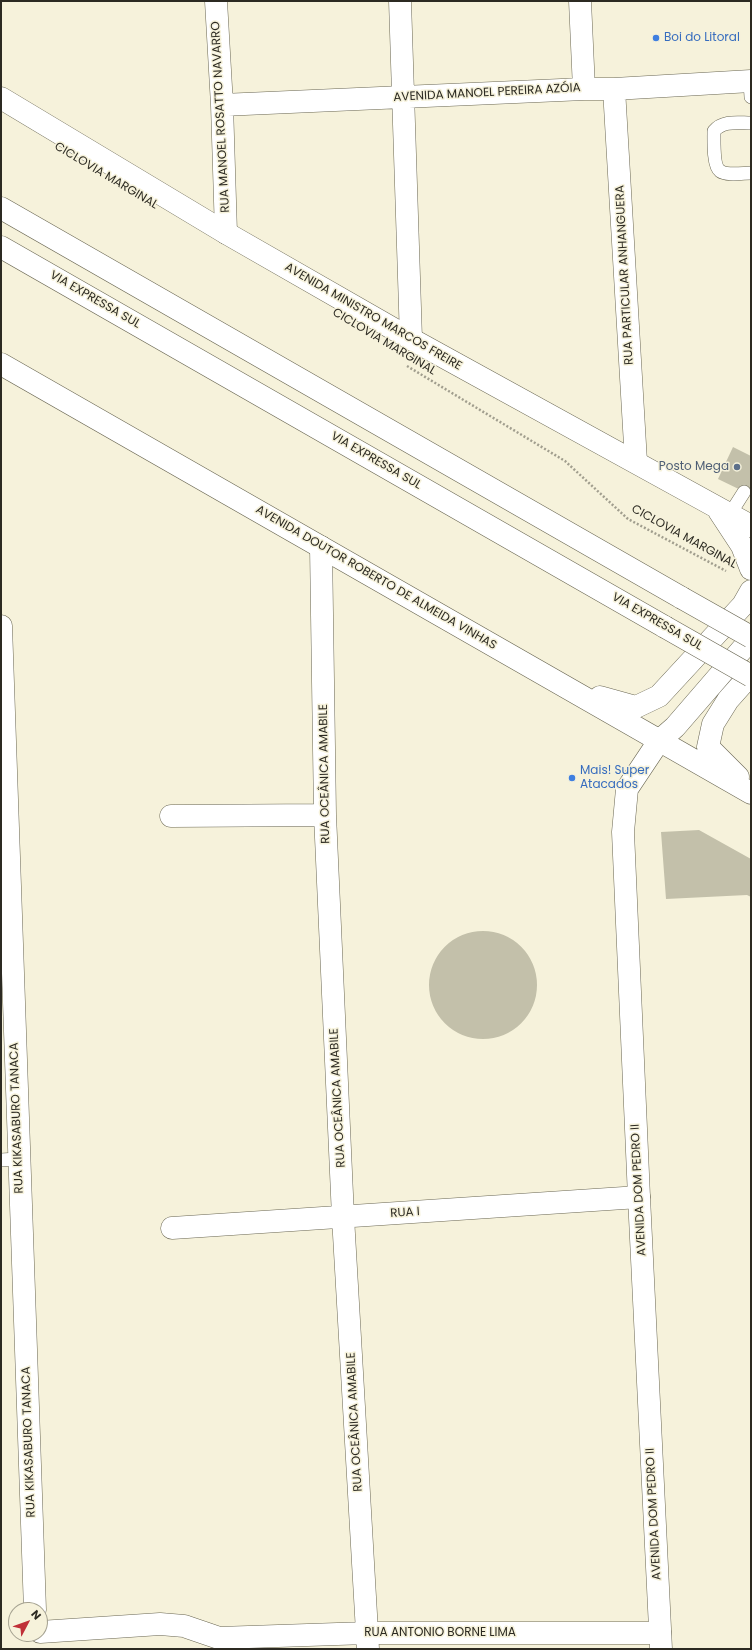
<!DOCTYPE html>
<html>
<head>
<meta charset="utf-8">
<style>
  body { margin:0 }
  #map { position:relative; width:752px; height:1650px; overflow:hidden; background:#f6f2db; font-family:Poppins,sans-serif }
  canvas { display:block }
  .frame { position:absolute; inset:0; border:2px solid #2c2a22; pointer-events:none }
  .north { position:absolute; left:8px; top:1602px; width:40px; height:40px; box-sizing:border-box; background:#f6f2db; border:1px solid #a5a291; border-radius:50%; rotate:49deg; font-size:11px; font-weight:700; line-height:16px; text-align:center; color:#2c2a22 }
  .north::after { content:''; display:block; margin:auto; width:14px; height:18px; background:#c03038; clip-path:polygon(50% 0,100% 100%,50% 72%,0 100%) }
</style>
</head>
<body>
<div id="map">
<canvas width="752" height="1650"></canvas>
<div class="frame"></div>
<div class="north">N</div>
</div>
<script>
const c = document.querySelector('canvas').getContext('2d');
c.lineJoin = 'round';
function fill(path, color) {
  c.fillStyle = color;
  c.fill(path, 'evenodd');
}
function stroke(path, color, width, dash) {
  c.strokeStyle = color;
  c.lineWidth = width;
  c.lineCap = dash ? 'butt' : 'round';
  c.setLineDash(dash || []);
  c.stroke(path);
}
function label(font, color, halo, rows, align = 'center') {
  c.font = font + ' Poppins,sans-serif';
  c.lineWidth = 3;
  c.setLineDash([]);
  c.textBaseline = 'middle';
  c.strokeStyle = halo;
  c.fillStyle = color;
  for (const [text, x, y, turn = 0] of rows) {
    c.save();
    c.translate(x, y);
    c.rotate((+turn || 0) * Math.PI / 180);
    c.textAlign = isNaN(turn) ? turn : align;
    if (halo) c.strokeText(text, 0, 0);
    c.fillText(text, 0, 0);
    c.restore();
  }
}
fill(new Path2D(`
  M 733,447 L 751,456 L 751,495 L 718,479 Z
  M 699,830 L 751,859 L 751,897 L 747,895 L 666,899 L 661,832 Z
  M429 985a54 54 0 1 1 108 0a54 54 0 1 1-108 0Z`), '#c3c0aa');
const lane = new Path2D(`
  M 750,81 L 751,97
  M 751,123 C 738,123 723,120 714,131 C 714,140 713,166 720,171 C 727,176 743,173 751,173
  M 730,514 L 744,492
  M 1,1160 L 18,1159`);
const street = new Path2D(`
  M 216,1 L 222,105 L 226,233
  M 400,1 L 411,339
  M 580,1 L 584,89
  M 614,89 L 636,462
  M 222,105 L 584,89 L 614,89 L 751,81
  M 321,547 L 325,815 L 343,1217 L 368,1649
  M 1,626 L 35,1610
  M 171,816 L 325,815
  M 172,1228 L 639,1197
  M 40,1632 L 160,1624 L 184,1626 L 219,1638 L 367,1633 L 660,1633`);
const secondary = new Path2D(`
  M 1,98 L 226,233 L 411,339 L 751,526
  M 1,364 L 751,793
  M 719,511 L 742,546 L 751,569
  M 600,697 L 636,707 L 659,696 L 743,605 L 751,591
  M 738,777 L 708,747 L 713,724 L 728,700 L 751,674
  M 661,1649 L 639,1197 L 623,832 L 627,789 L 659,741 L 675,727 L 751,639`);
const highway = new Path2D(`
  M 1,208 L 682,598
  M 1,247 L 665,627`);
stroke(lane, '#6a6753', 14);
stroke(street, '#6a6753', 23);
stroke(secondary, '#6a6753', 23);
stroke(highway, '#6a6753', 23);
stroke(new Path2D(`
  M 407,366 L 565,461 L 628,519 L 726,571`), '#a19e8e', 2.5, [2, 2]);
stroke(lane, '#fff', 13);
stroke(street, '#fff', 22);
stroke(secondary, '#fff', 22);
stroke(highway, '#fff', 22);
const highwayBridge = new Path2D(`
  M 682,598 L 751,637
  M 665,627 L 751,676`);
stroke(highwayBridge, '#6a6753', 23, []);
stroke(highwayBridge, '#fff', 22);
for (const [x, y, r, color] of [
  [656,38,4,"#3f7fe0"],
  [737,467,4,"#5c6f8a"],
  [572,778,4,"#3f7fe0"]
]) {
  const dot = new Path2D();
  dot.arc(x, y, r, 0, 2 * Math.PI);
  c.fillStyle = color;
  c.fill(dot);
  stroke(dot, '#f6f2db', 1.5);
}
label('12px', '#366cbe', '#f6f2db', [
  ["Boi do Litoral",664,38],
  ["Mais! Super",580,771],
  ["Atacados",580,785]
], 'left');
label('12px', '#2c2a22', '#f6f2db', [
  ["AVENIDA MANOEL PEREIRA AZÓIA",487,93,-3],
  ["RUA MANOEL ROSATTO NAVARRO",221,117,-93],
  ["CICLOVIA MARGINAL",106,176,31],
  ["RUA PARTICULAR ANHANGUERA",625,275,-93],
  ["VIA EXPRESSA SUL",95,300,30],
  ["AVENIDA MINISTRO MARCOS FREIRE",373,317,30],
  ["CICLOVIA MARGINAL",384,342,31],
  ["VIA EXPRESSA SUL",376,461,30],
  ["CICLOVIA MARGINAL",684,537,29],
  ["AVENIDA DOUTOR ROBERTO DE ALMEIDA VINHAS",376,578,30],
  ["VIA EXPRESSA SUL",657,622,30],
  ["RUA OCEÂNICA AMABILE",325,774,-91],
  ["RUA OCEÂNICA AMABILE",338,1098,-93],
  ["RUA KIKASABURO TANACA",17,1118,-92],
  ["AVENIDA DOM PEDRO II",639,1190,-93],
  ["RUA I",405,1213,-4],
  ["RUA OCEÂNICA AMABILE",355,1422,-93],
  ["RUA KIKASABURO TANACA",29,1442,-92],
  ["AVENIDA DOM PEDRO II",654,1514,-93],
  ["RUA ANTONIO BORNE LIMA",440,1633]
]);
label('12px', '#4e5e75', '#f6f2db', [
  ["Posto Mega",729,467]
], 'right');
</script>
</body>
</html>
